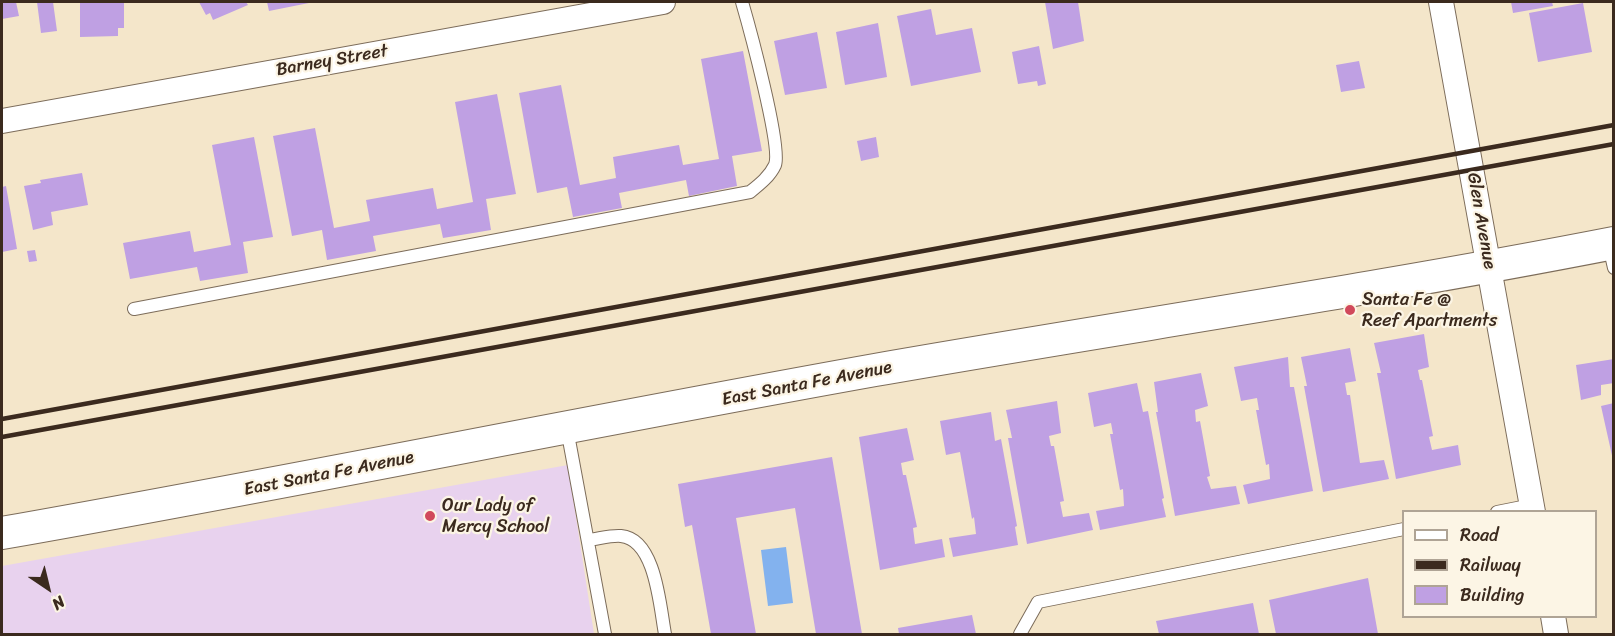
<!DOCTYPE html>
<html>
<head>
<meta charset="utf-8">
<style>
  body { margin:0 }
  #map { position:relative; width:1615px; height:636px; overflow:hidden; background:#f4e6ca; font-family:Sriracha,sans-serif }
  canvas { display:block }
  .frame { position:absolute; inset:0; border:3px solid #3b2a1e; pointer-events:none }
  .legend { position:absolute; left:1402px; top:510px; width:195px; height:108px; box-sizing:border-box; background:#fcf5e5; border:2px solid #afa495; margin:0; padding:8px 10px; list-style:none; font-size:18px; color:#3b2a1e }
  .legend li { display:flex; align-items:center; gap:12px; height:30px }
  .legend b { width:30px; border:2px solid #afa495 }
  .north { position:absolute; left:18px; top:558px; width:60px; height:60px; -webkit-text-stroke:4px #fcf5e5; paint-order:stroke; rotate:145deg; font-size:16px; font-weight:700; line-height:24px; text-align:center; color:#3b2a1e }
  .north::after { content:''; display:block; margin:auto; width:21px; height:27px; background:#3b2a1e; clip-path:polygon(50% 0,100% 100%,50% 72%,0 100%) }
</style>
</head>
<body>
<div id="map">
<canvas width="1615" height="636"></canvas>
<div class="frame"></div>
<ul class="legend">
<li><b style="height:8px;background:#fff"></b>Road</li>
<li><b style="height:8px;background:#3b2a1e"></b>Railway</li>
<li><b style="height:16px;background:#bfa0e3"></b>Building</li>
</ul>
<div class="north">N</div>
</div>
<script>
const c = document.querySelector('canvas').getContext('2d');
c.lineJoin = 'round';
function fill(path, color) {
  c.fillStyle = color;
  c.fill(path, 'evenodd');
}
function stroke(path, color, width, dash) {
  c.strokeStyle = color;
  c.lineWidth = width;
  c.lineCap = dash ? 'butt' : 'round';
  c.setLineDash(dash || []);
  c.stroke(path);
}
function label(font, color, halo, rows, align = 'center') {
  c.font = font + ' Sriracha,sans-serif';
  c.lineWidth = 4.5;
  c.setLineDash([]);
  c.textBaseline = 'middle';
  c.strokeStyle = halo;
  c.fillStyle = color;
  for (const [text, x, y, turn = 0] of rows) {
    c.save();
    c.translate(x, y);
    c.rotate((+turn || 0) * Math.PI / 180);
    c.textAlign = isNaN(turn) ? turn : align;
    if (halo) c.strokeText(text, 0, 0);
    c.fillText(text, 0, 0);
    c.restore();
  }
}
fill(new Path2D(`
  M 568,465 L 594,634 L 2,634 L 2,566 Z`), '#e8d2ee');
fill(new Path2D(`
  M 786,547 L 793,603 L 768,606 L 761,550 Z`), '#83b2ee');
fill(new Path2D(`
  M 2,2 L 16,2 L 19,16 L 2,19 Z
  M 37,2 L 53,2 L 57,31 L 41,33 Z
  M 80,2 L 124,2 L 124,28 L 118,28 L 118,36 L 80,37 Z
  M 199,2 L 246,2 L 248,5 L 213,20 L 210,13 L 206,15 Z
  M 267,2 L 309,2 L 309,3 L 269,11 Z
  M 1045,2 L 1078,2 L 1084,41 L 1053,49 Z
  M 1511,2 L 1552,2 L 1553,6 L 1513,13 Z
  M 1583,3 L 1592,52 L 1538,62 L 1529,13 Z
  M 931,9 L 936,35 L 972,28 L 981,72 L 911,86 L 897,16 Z
  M 878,23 L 887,77 L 845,85 L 836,32 Z
  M 817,32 L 827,88 L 785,95 L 774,41 Z
  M 1039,46 L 1046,84 L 1038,86 L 1037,81 L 1018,84 L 1012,52 Z
  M 743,51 L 762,151 L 732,156 L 737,186 L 689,196 L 686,180 L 619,193 L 622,208 L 573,217 L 567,187 L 537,193 L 519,93 L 561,85 L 580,185 L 616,178 L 613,157 L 679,145 L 683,165 L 719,159 L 701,59 Z
  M 1359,61 L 1365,88 L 1341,92 L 1336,65 Z
  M 497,94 L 516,194 L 486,199 L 491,230 L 443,238 L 440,224 L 373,236 L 376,251 L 327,260 L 322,230 L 292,236 L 273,136 L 315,128 L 334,228 L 370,221 L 366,200 L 433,188 L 437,209 L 473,202 L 455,102 Z
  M 254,137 L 273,237 L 243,242 L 248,273 L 200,281 L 197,267 L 130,279 L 123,243 L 190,231 L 194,252 L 231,245 L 212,145 Z
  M 876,137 L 879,157 L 861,161 L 857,141 Z
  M 82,173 L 88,205 L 51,212 L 53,225 L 33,230 L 24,186 L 41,183 L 40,180 Z
  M 6,186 L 17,249 L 2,252 L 2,187 Z
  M 35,250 L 37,261 L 29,262 L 27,251 Z
  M 1424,334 L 1429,367 L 1418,370 L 1420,380 L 1422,380 L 1433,436 L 1429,437 L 1432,450 L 1458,445 L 1461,465 L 1396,479 L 1377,373 L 1381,373 L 1374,343 Z
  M 1350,348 L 1356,381 L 1345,383 L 1347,395 L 1350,395 L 1360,463 L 1384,460 L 1389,479 L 1323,492 L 1304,386 L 1307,386 L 1301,357 Z
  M 1288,357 L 1290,387 L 1294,387 L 1313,491 L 1248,504 L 1243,485 L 1270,479 L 1269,464 L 1266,465 L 1256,410 L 1259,410 L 1257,398 L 1241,401 L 1234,367 Z
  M 1614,359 L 1614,383 L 1601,385 L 1601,395 L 1581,400 L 1576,365 Z
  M 1201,373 L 1208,406 L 1195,410 L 1196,422 L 1200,421 L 1210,476 L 1207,477 L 1211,489 L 1236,486 L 1240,504 L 1175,516 L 1156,412 L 1158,412 L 1154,382 Z
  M 1137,383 L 1143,412 L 1148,411 L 1164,498 L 1162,499 L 1166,517 L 1100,530 L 1096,511 L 1124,506 L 1123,489 L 1120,490 L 1110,434 L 1113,434 L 1111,423 L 1094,427 L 1088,393 Z
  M 1057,401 L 1061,433 L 1049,436 L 1051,446 L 1054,446 L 1064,501 L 1060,502 L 1063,517 L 1089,513 L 1093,530 L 1027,544 L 1008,438 L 1012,438 L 1006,410 Z
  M 1614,403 L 1614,460 L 1613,460 L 1601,406 Z
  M 991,412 L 995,441 L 1001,439 L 1017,526 L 1015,527 L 1018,545 L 953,557 L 949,538 L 976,534 L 974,517 L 972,519 L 960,452 L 946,455 L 940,421 Z
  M 907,428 L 914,460 L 901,463 L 903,475 L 906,475 L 917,527 L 913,528 L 915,544 L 942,539 L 945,557 L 880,570 L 859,437 Z
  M 832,457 L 862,634 L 816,634 L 795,508 L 736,518 L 756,634 L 711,634 L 692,525 L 685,527 L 678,484 Z
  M 1368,578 L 1378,634 L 1276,634 L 1269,600 Z
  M 1253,603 L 1259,634 L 1159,634 L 1156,621 Z
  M 972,615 L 976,634 L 899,634 L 898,628 Z`), '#bfa0e3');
const service = new Path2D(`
  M 1609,246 L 1614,268
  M 134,309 L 750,192 C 760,184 770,176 775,165 C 782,147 749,26 742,2
  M 567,429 L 605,634
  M 1497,512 L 1532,505
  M 588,540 C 598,539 611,535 621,536 C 656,539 660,608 665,634
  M 1020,634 L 1038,602 L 1404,529`);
const minor = new Path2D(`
  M 1441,2 L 1533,512
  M 2,121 L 663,2
  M 1553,616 L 1556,634`);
const tertiary = new Path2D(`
  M 2,533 C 293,482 584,422 875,370 C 1121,327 1368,291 1614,243`);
stroke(service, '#7c6c5a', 14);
stroke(minor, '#7c6c5a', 26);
stroke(tertiary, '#7c6c5a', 34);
stroke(service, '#fff', 12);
stroke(minor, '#fff', 24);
stroke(tertiary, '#fff', 32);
stroke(new Path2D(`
  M 2,419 L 1614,125
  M 2,437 L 1614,144`), '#3b2a1e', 4.5);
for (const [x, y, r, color] of [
  [1350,310,6,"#d1495b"],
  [430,516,6,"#d1495b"]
]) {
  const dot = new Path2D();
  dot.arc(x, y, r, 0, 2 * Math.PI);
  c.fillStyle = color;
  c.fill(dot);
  stroke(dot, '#fcf5e5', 2);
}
label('18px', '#3b2a1e', '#fcf5e5', [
  ["Barney Street",332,61,-10],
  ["Glen Avenue",1481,221,80],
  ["East Santa Fe Avenue",807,384,-11],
  ["East Santa Fe Avenue",329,474,-11]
]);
label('18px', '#3b2a1e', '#fcf5e5', [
  ["Santa Fe @",1362,300],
  ["Reef Apartments",1362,321],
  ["Our Lady of",442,506],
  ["Mercy School",442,527]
], 'left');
</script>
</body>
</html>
